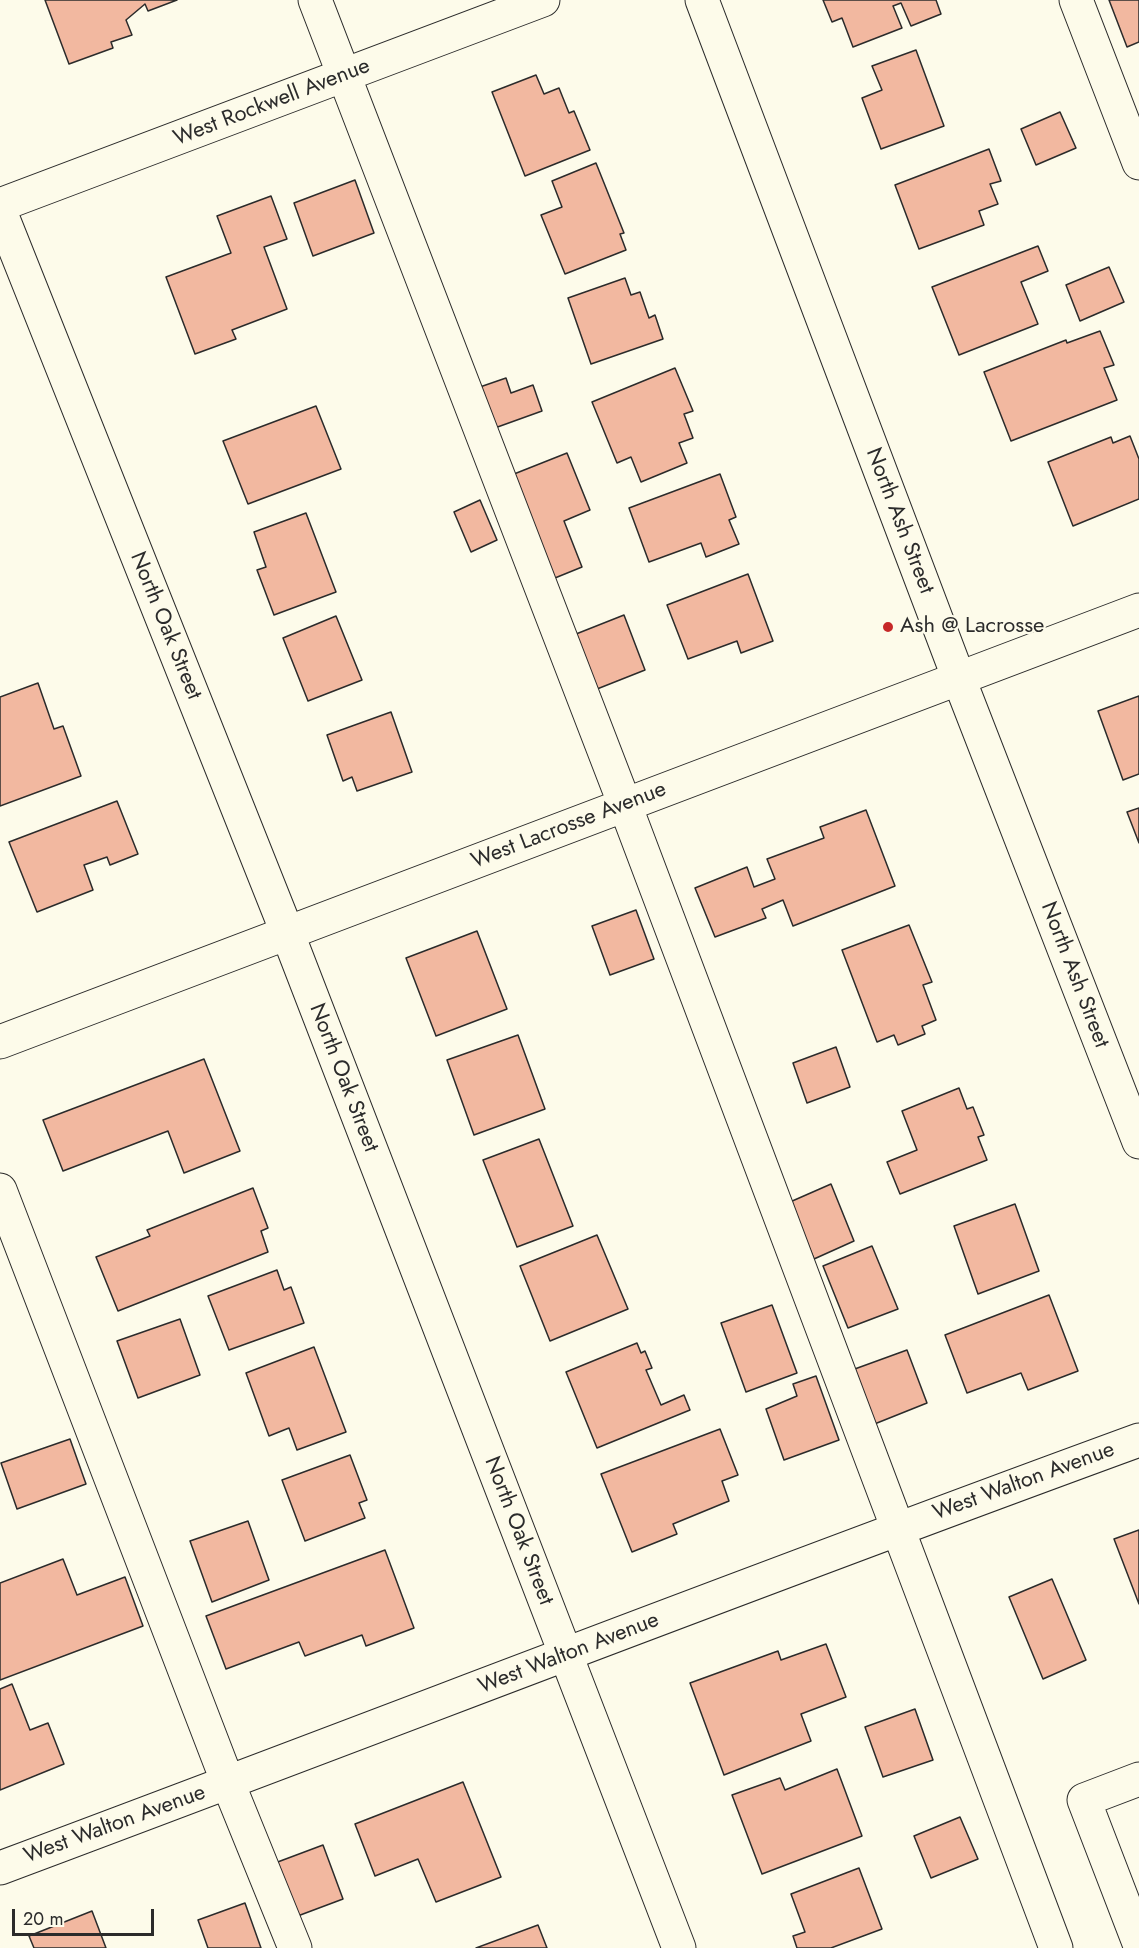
<!DOCTYPE html>
<html>
<head>
<meta charset="utf-8">
<style>
  body { margin:0 }
  #map { position:relative; width:1139px; height:1948px; overflow:hidden; background:#fdfbea; font-family:Jost,sans-serif }
  canvas { display:block }
  .scale { position:absolute; left:12px; top:1909px; width:142px; height:27px; box-sizing:border-box; border:3px solid #2b2b2b; border-top:0; padding-left:8px; font-size:18px; line-height:21px; white-space:nowrap; color:#2b2b2b; -webkit-text-stroke:4px #fdfbea; paint-order:stroke }
</style>
</head>
<body>
<div id="map">
<canvas width="1139" height="1948"></canvas>
<div class="scale">20 m</div>
</div>
<script>
const c = document.querySelector('canvas').getContext('2d');
c.lineJoin = 'round';
function fill(path, color) {
  c.fillStyle = color;
  c.fill(path, 'evenodd');
}
function stroke(path, color, width, dash) {
  c.strokeStyle = color;
  c.lineWidth = width;
  c.lineCap = dash ? 'butt' : 'round';
  c.setLineDash(dash || []);
  c.stroke(path);
}
function label(font, color, halo, rows, align = 'center') {
  c.font = font + ' Jost,sans-serif';
  c.lineWidth = 4.5;
  c.setLineDash([]);
  c.textBaseline = 'middle';
  c.strokeStyle = halo;
  c.fillStyle = color;
  for (const [text, x, y, turn = 0] of rows) {
    c.save();
    c.translate(x, y);
    c.rotate((+turn || 0) * Math.PI / 180);
    c.textAlign = isNaN(turn) ? turn : align;
    if (halo) c.strokeText(text, 0, 0);
    c.fillText(text, 0, 0);
    c.restore();
  }
}
const building = new Path2D(`
  M 45,0 L 177,0 L 148,11 L 145,4 L 126,20 L 132,35 L 111,42 L 113,48 L 69,64 Z
  M 823,0 L 936,0 L 941,14 L 911,26 L 901,3 L 893,6 L 902,28 L 853,47 L 842,18 L 832,22 Z
  M 1109,0 L 1139,0 L 1139,42 L 1127,47 Z
  M 916,50 L 944,126 L 881,149 L 862,98 L 882,90 L 872,66 Z
  M 536,75 L 544,94 L 559,88 L 569,113 L 574,111 L 590,150 L 525,176 L 492,92 Z
  M 1060,112 L 1076,148 L 1036,165 L 1021,129 Z
  M 989,149 L 1001,181 L 990,184 L 998,204 L 979,211 L 984,225 L 919,249 L 895,185 Z
  M 596,163 L 624,233 L 620,234 L 626,250 L 565,274 L 541,215 L 562,207 L 552,181 Z
  M 355,180 L 374,233 L 313,256 L 294,203 Z
  M 271,196 L 287,239 L 264,247 L 287,309 L 232,330 L 236,339 L 195,354 L 166,277 L 231,253 L 217,216 Z
  M 1038,246 L 1048,271 L 1021,282 L 1038,324 L 959,355 L 932,287 Z
  M 1109,267 L 1124,302 L 1080,321 L 1066,285 Z
  M 625,278 L 631,295 L 640,292 L 649,318 L 655,315 L 663,339 L 591,364 L 568,298 Z
  M 1100,331 L 1114,365 L 1104,368 L 1117,400 L 1011,441 L 984,372 L 1066,340 L 1067,343 Z
  M 675,368 L 693,411 L 684,414 L 693,438 L 679,443 L 687,463 L 641,482 L 631,457 L 617,463 L 592,402 Z
  M 506,378 L 511,393 L 533,385 L 542,411 L 492,429 L 477,388 Z
  M 316,406 L 341,469 L 248,504 L 223,441 Z
  M 1130,436 L 1139,459 L 1139,499 L 1073,526 L 1048,462 L 1111,437 L 1113,443 Z
  M 567,453 L 590,510 L 564,521 L 582,567 L 550,580 L 509,476 Z
  M 720,474 L 736,517 L 729,520 L 739,544 L 706,557 L 701,543 L 649,562 L 629,508 Z
  M 480,500 L 497,540 L 471,552 L 454,512 Z
  M 306,513 L 336,592 L 274,615 L 257,570 L 266,567 L 254,532 Z
  M 748,574 L 773,641 L 741,653 L 737,641 L 688,659 L 667,605 Z
  M 624,615 L 645,670 L 592,691 L 571,636 Z
  M 336,616 L 362,680 L 308,701 L 283,638 Z
  M 38,683 L 54,729 L 63,726 L 81,776 L 0,806 L 0,697 Z
  M 1139,696 L 1139,774 L 1123,780 L 1098,711 Z
  M 391,712 L 412,772 L 357,791 L 352,777 L 343,781 L 327,735 Z
  M 117,801 L 138,854 L 110,865 L 107,857 L 84,865 L 93,890 L 37,912 L 9,842 Z
  M 1139,808 L 1139,843 L 1127,812 Z
  M 866,810 L 895,886 L 793,926 L 783,900 L 762,909 L 766,918 L 715,937 L 695,888 L 747,867 L 754,887 L 775,879 L 767,859 L 824,838 L 820,827 Z
  M 636,910 L 654,959 L 610,975 L 592,926 Z
  M 909,925 L 932,982 L 923,985 L 936,1020 L 922,1026 L 925,1034 L 898,1045 L 894,1035 L 877,1042 L 842,950 Z
  M 477,931 L 507,1009 L 436,1036 L 406,958 Z
  M 518,1035 L 545,1109 L 474,1135 L 447,1060 Z
  M 836,1047 L 850,1087 L 807,1103 L 793,1063 Z
  M 204,1059 L 240,1151 L 184,1173 L 168,1131 L 63,1171 L 43,1120 Z
  M 959,1088 L 967,1109 L 973,1107 L 984,1135 L 978,1137 L 987,1160 L 900,1194 L 887,1162 L 917,1150 L 902,1111 Z
  M 539,1139 L 573,1226 L 517,1247 L 483,1160 Z
  M 831,1184 L 854,1241 L 814,1259 L 790,1202 Z
  M 253,1188 L 268,1228 L 261,1231 L 268,1252 L 118,1311 L 96,1257 L 150,1236 L 147,1230 Z
  M 1015,1204 L 1039,1271 L 978,1294 L 954,1226 Z
  M 597,1235 L 628,1309 L 550,1341 L 520,1266 Z
  M 872,1246 L 898,1309 L 848,1328 L 823,1266 Z
  M 277,1270 L 284,1290 L 291,1287 L 304,1323 L 229,1350 L 208,1296 Z
  M 1049,1295 L 1078,1371 L 1028,1390 L 1021,1373 L 967,1393 L 945,1335 Z
  M 772,1305 L 797,1373 L 746,1392 L 721,1323 Z
  M 180,1319 L 200,1375 L 138,1398 L 117,1341 Z
  M 637,1343 L 641,1353 L 645,1351 L 652,1368 L 646,1370 L 661,1405 L 684,1395 L 690,1410 L 597,1448 L 566,1372 Z
  M 314,1347 L 346,1432 L 297,1450 L 289,1428 L 269,1436 L 246,1373 Z
  M 907,1350 L 927,1403 L 872,1425 L 852,1370 Z
  M 816,1376 L 839,1440 L 784,1460 L 766,1409 L 797,1396 L 793,1384 Z
  M 720,1429 L 738,1475 L 722,1481 L 729,1501 L 673,1524 L 677,1534 L 632,1552 L 601,1474 Z
  M 70,1439 L 86,1484 L 17,1509 L 1,1463 Z
  M 350,1455 L 367,1500 L 359,1503 L 365,1518 L 305,1541 L 282,1480 Z
  M 248,1521 L 269,1580 L 212,1602 L 190,1541 Z
  M 1139,1530 L 1139,1604 L 1114,1539 Z
  M 385,1550 L 414,1628 L 366,1646 L 362,1635 L 305,1656 L 299,1642 L 226,1669 L 206,1616 Z
  M 63,1559 L 77,1595 L 125,1577 L 143,1626 L 0,1680 L 0,1583 Z
  M 1052,1579 L 1086,1660 L 1043,1679 L 1009,1597 Z
  M 826,1644 L 846,1697 L 801,1714 L 811,1741 L 724,1775 L 690,1683 L 778,1651 L 781,1660 Z
  M 12,1684 L 30,1730 L 48,1723 L 64,1764 L 0,1790 L 0,1689 Z
  M 915,1709 L 933,1760 L 883,1777 L 865,1727 Z
  M 837,1769 L 862,1836 L 762,1874 L 732,1795 L 780,1778 L 785,1790 Z
  M 463,1782 L 501,1877 L 436,1902 L 418,1859 L 375,1876 L 355,1824 Z
  M 960,1817 L 978,1859 L 931,1878 L 914,1836 Z
  M 323,1845 L 343,1899 L 295,1917 L 275,1863 Z
  M 859,1868 L 882,1929 L 831,1948 L 797,1948 L 793,1936 L 805,1932 L 791,1894 Z
  M 245,1903 L 261,1948 L 208,1948 L 198,1920 Z
  M 92,1911 L 106,1948 L 34,1948 L 29,1936 Z
  M 538,1925 L 547,1948 L 476,1948 Z`);
fill(building, '#f2b8a0');
stroke(building, '#2b2b2b', 1.5);
const minor = new Path2D(`
  M 315,0 L 625,805 L 1056,1948
  M 1076,0 L 1139,163
  M 0,205 L 543,0
  M 0,211 L 287,932 L 679,1948
  M 0,1042 L 1139,610
  M 0,1190 L 228,1783 L 295,1948
  M 1139,1779 L 1084,1800 L 1139,1943
  M 0,1868 C 380,1726 758,1579 1139,1440`);
const major = new Path2D(`
  M 702,0 L 959,679 L 1139,1142`);
stroke(minor, '#2b2b2b', 35);
stroke(major, '#2b2b2b', 35);
stroke(minor, '#fdfbea', 33);
stroke(major, '#fdfbea', 33);
for (const [x, y, r, color] of [
  [888,627,6,"#c62828"]
]) {
  const dot = new Path2D();
  dot.arc(x, y, r, 0, 2 * Math.PI);
  c.fillStyle = color;
  c.fill(dot);
  stroke(dot, '#fdfbea', 2);
}
label('22px', '#2b2b2b', '#fdfbea', [
  ["West Rockwell Avenue",272,103,-21],
  ["North Ash Street",899,521,69],
  ["North Oak Street",165,626,68],
  ["West Lacrosse Avenue",569,826,-21],
  ["North Ash Street",1074,975,69],
  ["North Oak Street",343,1078,69],
  ["West Walton Avenue",1024,1482,-20],
  ["North Oak Street",518,1531,69],
  ["West Walton Avenue",569,1654,-21],
  ["West Walton Avenue",115,1825,-20]
]);
label('22px', '#2b2b2b', '#fdfbea', [
  ["Ash @ Lacrosse",900,627]
], 'left');
</script>
</body>
</html>
